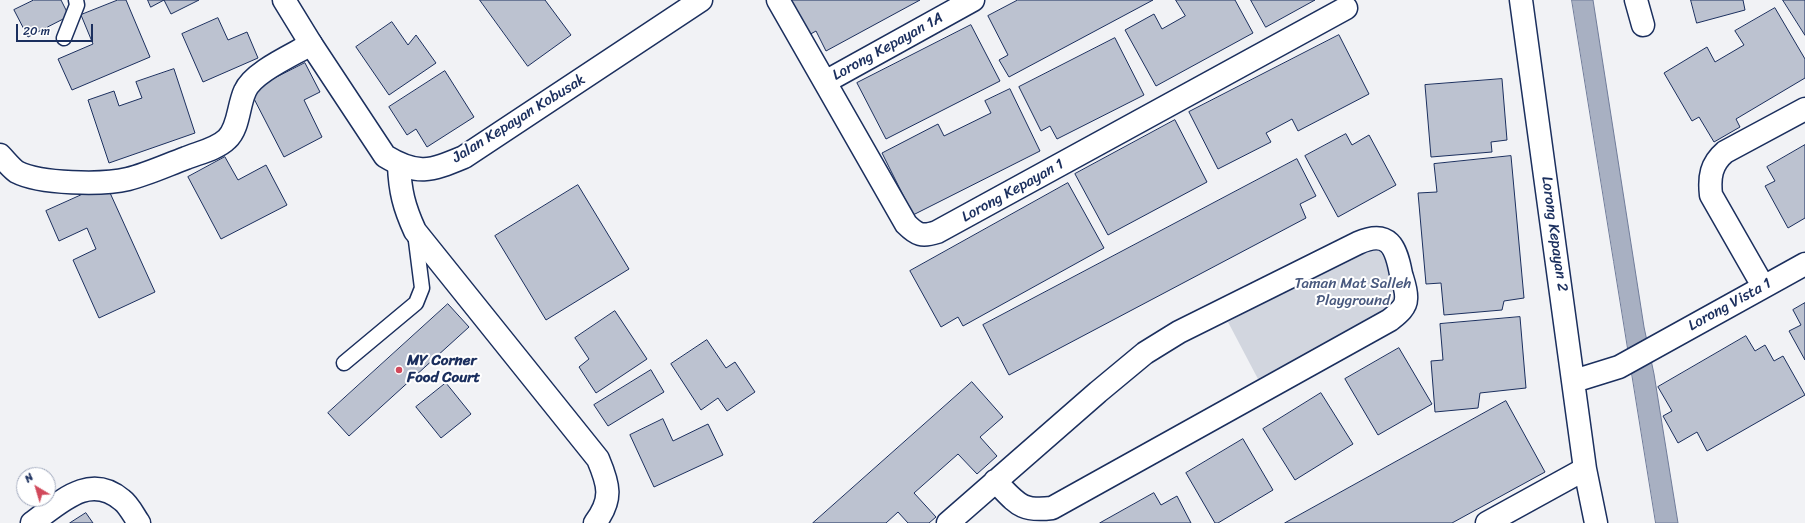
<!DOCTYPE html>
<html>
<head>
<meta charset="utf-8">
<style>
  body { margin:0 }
  #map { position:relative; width:1805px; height:523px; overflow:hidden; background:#f1f2f5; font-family:Sriracha,sans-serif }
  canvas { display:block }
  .north { position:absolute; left:16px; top:467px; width:40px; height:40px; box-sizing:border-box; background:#fff; border:1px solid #a4acbf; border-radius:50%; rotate:322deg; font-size:11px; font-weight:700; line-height:16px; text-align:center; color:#1b2f5e }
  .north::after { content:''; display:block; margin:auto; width:14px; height:18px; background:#d1495b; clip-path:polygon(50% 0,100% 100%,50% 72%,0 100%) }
  .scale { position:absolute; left:16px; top:24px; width:77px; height:18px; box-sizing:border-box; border:2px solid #1b2f5e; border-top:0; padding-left:5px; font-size:12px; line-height:14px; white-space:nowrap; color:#1b2f5e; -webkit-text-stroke:3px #fff; paint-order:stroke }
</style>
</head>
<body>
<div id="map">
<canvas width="1805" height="523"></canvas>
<div class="north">N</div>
<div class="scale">20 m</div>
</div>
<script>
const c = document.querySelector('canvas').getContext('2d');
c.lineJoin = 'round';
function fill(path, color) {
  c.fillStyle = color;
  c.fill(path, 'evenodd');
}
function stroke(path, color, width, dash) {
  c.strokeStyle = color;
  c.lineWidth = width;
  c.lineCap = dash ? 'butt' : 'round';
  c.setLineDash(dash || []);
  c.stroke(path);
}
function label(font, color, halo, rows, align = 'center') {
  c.font = font + ' Sriracha,sans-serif';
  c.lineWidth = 4;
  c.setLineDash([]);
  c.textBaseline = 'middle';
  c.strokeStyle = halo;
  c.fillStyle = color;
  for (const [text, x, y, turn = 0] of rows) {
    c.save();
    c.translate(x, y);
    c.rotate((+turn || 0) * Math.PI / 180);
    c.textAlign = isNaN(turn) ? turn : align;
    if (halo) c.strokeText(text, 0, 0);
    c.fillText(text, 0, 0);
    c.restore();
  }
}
fill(new Path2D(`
  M 1371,246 L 1378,248 L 1390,269 L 1393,302 L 1389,310 L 1258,379 L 1228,322 Z`), '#d2d6df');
const water = new Path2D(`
  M 1572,0 L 1593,0 L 1644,327 L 1654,374 L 1678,523 L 1656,523 Z`);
fill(water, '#a8b0c2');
stroke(water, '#707c9a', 1);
const building = new Path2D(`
  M 34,0 L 61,0 L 69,16 L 28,37 L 14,10 Z
  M 118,0 L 126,0 L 150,57 L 72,90 L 58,59 L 93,44 L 81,15 Z
  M 148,0 L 199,0 L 171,14 L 164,0 L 151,7 Z
  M 480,0 L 545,0 L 571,35 L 528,66 Z
  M 788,0 L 920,0 L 826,51 L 816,31 L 807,36 Z
  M 1018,0 L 1153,0 L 1009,77 L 999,60 L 1008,55 L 988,16 Z
  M 1176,0 L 1235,0 L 1253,33 L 1156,86 L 1125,30 L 1154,14 L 1162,29 L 1185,16 Z
  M 1251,0 L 1315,0 L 1266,27 Z
  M 1691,0 L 1743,0 L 1745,10 L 1697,23 Z
  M 1783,0 L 1805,0 L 1805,35 Z
  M 1775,8 L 1805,59 L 1805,78 L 1736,119 L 1740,127 L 1714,142 L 1699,117 L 1692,121 L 1664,73 L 1707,47 L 1715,62 L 1744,45 L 1735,31 Z
  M 218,18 L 228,40 L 247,32 L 258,58 L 203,82 L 182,34 Z
  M 392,22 L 408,45 L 416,35 L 436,63 L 389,95 L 356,47 Z
  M 971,25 L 1000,81 L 886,139 L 857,83 Z
  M 1339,35 L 1369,94 L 1298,131 L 1292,119 L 1266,133 L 1271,142 L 1218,169 L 1189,112 Z
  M 1115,38 L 1144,95 L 1057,139 L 1050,126 L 1041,131 L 1019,87 Z
  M 305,63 L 320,92 L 304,100 L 322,137 L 284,157 L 250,91 Z
  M 174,69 L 195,133 L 109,163 L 88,100 L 114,91 L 119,106 L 142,98 L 136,82 Z
  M 445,71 L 474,117 L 427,147 L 416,129 L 407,135 L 389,107 Z
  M 1502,79 L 1507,140 L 1491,142 L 1492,152 L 1431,157 L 1425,85 Z
  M 1010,89 L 1040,151 L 913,215 L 882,153 L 938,124 L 944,136 L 991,113 L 985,101 Z
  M 1175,120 L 1207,182 L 1108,235 L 1075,174 Z
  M 1346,134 L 1352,145 L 1369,135 L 1396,185 L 1338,217 L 1305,156 Z
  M 1805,145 L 1805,218 L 1788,228 L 1765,186 L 1775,181 L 1767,167 Z
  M 1511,156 L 1524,298 L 1504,301 L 1502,310 L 1444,315 L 1441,283 L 1426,284 L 1418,193 L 1437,192 L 1434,164 Z
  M 225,157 L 238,180 L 266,165 L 287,205 L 221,239 L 188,177 Z
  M 1297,159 L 1316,196 L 1300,204 L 1306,218 L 1009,375 L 983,325 Z
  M 1068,183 L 1104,248 L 963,326 L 958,317 L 941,327 L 910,271 Z
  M 106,184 L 155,292 L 99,318 L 73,260 L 96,249 L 87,228 L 59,241 L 46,211 Z
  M 578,185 L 629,269 L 546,320 L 495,236 Z
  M 1805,303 L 1805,360 L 1789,331 L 1801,325 L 1793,310 Z
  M 448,304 L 469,327 L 349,436 L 328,413 Z
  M 615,311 L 647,359 L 596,393 L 579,367 L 589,359 L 575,338 Z
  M 1520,317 L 1526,388 L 1480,393 L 1478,408 L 1435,412 L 1431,361 L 1443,360 L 1440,324 Z
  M 1746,336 L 1755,351 L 1765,345 L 1774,361 L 1783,356 L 1805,395 L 1707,451 L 1697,432 L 1678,443 L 1663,416 L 1672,411 L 1658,387 Z
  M 707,340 L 726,368 L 735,362 L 755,392 L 727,411 L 718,398 L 701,410 L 671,364 Z
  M 1399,348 L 1432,404 L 1378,435 L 1345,379 Z
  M 651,370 L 664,392 L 608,426 L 594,405 Z
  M 972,382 L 1003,417 L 980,437 L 997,456 L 977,474 L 958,454 L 914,493 L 936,517 L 929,523 L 908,523 L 898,512 L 886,523 L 813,523 Z
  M 446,383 L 471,414 L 441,438 L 416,407 Z
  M 1321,393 L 1353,444 L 1295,480 L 1263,429 Z
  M 1506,401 L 1545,472 L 1452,523 L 1285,523 Z
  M 663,419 L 673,441 L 708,424 L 723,455 L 654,487 L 630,435 Z
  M 1243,439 L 1273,490 L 1218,523 L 1215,523 L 1186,473 Z
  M 1154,493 L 1161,505 L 1177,496 L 1191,523 L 1100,523 Z
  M 86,513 L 93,523 L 70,523 Z`);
fill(building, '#bcc2d0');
stroke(building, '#1b2f5e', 1);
const service = new Path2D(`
  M 64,38 L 77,5 L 76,0
  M 344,363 L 416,303 L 422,288 L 415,233`);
const minor = new Path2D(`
  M 778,0 L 906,224 C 917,235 922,237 937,232 L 1346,8
  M 1521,0 L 1585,469 L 1596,523
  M 1636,0 L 1643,25
  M 825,82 L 973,0
  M 0,155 C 5,160 11,168 17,172 C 40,184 103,185 128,179 C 148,174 167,165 186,158 C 198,153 217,149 227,139 C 239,128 238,106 245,91 C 253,72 293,55 311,44
  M 399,165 C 400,191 404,207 415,231 L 598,459 C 609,485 613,499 595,523
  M 1763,286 L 1711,195 C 1709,177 1711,164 1725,152 L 1805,109
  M 1574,381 L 1619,367 L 1805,264
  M 32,523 C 60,503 89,472 122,500 C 129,505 134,516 139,523
  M 948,523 L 1098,392 L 1145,353 L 1179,332 L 1358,243 C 1389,229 1396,247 1401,274 C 1403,281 1407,291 1406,299 C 1406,308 1396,315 1390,320 L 1052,508 C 1020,512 1017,503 995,481
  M 1487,523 L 1585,469`);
const tertiary = new Path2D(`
  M 284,0 L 311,44 L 385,156 C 418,176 430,171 464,157 L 701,0`);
stroke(service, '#1b2f5e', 17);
stroke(minor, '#1b2f5e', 25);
stroke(tertiary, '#1b2f5e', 25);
stroke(service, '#fff', 14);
stroke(minor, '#fff', 22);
stroke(tertiary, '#fff', 22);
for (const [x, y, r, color] of [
  [399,370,4,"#d1495b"]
]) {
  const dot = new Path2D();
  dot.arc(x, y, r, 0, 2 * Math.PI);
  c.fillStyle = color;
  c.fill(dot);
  stroke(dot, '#fff', 1.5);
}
label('15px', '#1b2f5e', '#fff', [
  ["Lorong Kepayan 1A",888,47,-29],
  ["Jalan Kepayan Kobusak",519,119,-32],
  ["Lorong Kepayan 1",1013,191,-29],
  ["Lorong Kepayan 2",1554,234,82],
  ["Lorong Vista 1",1730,305,-29]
]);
label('15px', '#49597e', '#fff', [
  ["Taman Mat Salleh",1353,284],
  ["Playground",1353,301]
]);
label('bold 15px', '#1b2f5e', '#fff', [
  ["MY Corner",407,361],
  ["Food Court",407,378]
], 'left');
</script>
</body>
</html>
